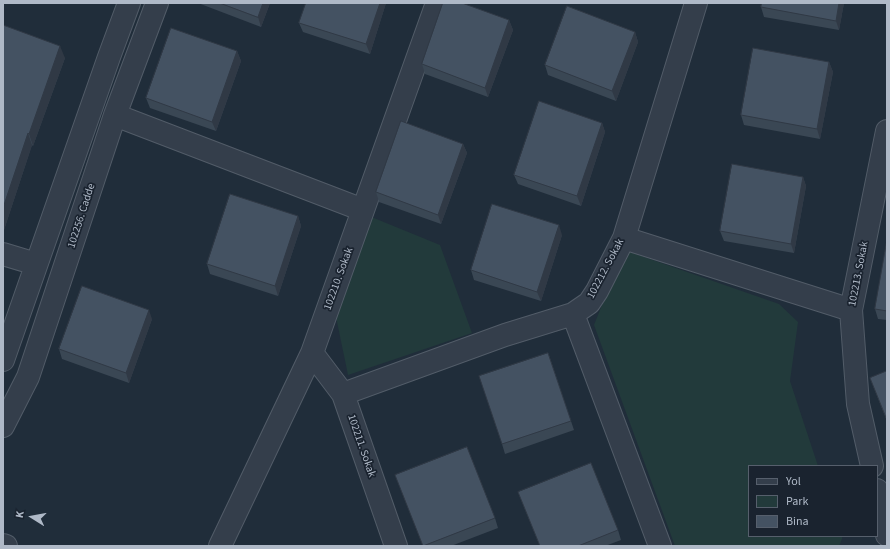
<!DOCTYPE html>
<html>
<head>
<meta charset="utf-8">
<style>
  body { margin:0 }
  #map { position:relative; width:890px; height:549px; overflow:hidden; background:#202d3a; font-family:"Source Sans 3",sans-serif }
  canvas { display:block }
  .frame { position:absolute; inset:0; border:4px solid #afb9c7; pointer-events:none }
  .legend { position:absolute; left:748px; top:465px; width:130px; height:72px; box-sizing:border-box; background:#1a232f; border:1px solid #565f6c; margin:0; padding:5px 7px; list-style:none; font-size:12px; color:#afb9c7 }
  .legend li { display:flex; align-items:center; gap:8px; height:20px }
  .legend b { width:20px; border:1px solid #565f6c }
  .north { position:absolute; left:12px; top:497px; width:40px; height:40px; -webkit-text-stroke:3px #1a232f; paint-order:stroke; rotate:281deg; font-size:11px; font-weight:700; line-height:16px; text-align:center; color:#afb9c7 }
  .north::after { content:''; display:block; margin:auto; width:14px; height:18px; background:#afb9c7; clip-path:polygon(50% 0,100% 100%,50% 72%,0 100%) }
</style>
</head>
<body>
<div id="map">
<canvas width="890" height="549"></canvas>
<div class="frame"></div>
<ul class="legend">
<li><b style="height:5px;background:#343e4b"></b>Yol</li>
<li><b style="height:11px;background:#223a3b"></b>Park</li>
<li><b style="height:11px;background:#445262"></b>Bina</li>
</ul>
<div class="north">K</div>
</div>
<script>
const c = document.querySelector('canvas').getContext('2d');
c.lineJoin = 'round';
function fill(path, color) {
  c.fillStyle = color;
  c.fill(path, 'evenodd');
}
function stroke(path, color, width, dash) {
  c.strokeStyle = color;
  c.lineWidth = width;
  c.lineCap = dash ? 'butt' : 'round';
  c.setLineDash(dash || []);
  c.stroke(path);
}
function label(font, color, halo, rows, align = 'center') {
  c.font = font + ' "Source Sans 3",sans-serif';
  c.lineWidth = 3.5;
  c.setLineDash([]);
  c.textBaseline = 'middle';
  c.strokeStyle = halo;
  c.fillStyle = color;
  for (const [text, x, y, turn = 0] of rows) {
    c.save();
    c.translate(x, y);
    c.rotate((+turn || 0) * Math.PI / 180);
    c.textAlign = isNaN(turn) ? turn : align;
    if (halo) c.strokeText(text, 0, 0);
    c.fillText(text, 0, 0);
    c.restore();
  }
}
fill(new Path2D(`
  M 369,216 L 440,245 L 472,333 L 348,375 L 335,312 Z
  M 624,250 L 779,304 L 798,322 L 790,381 L 818,466 L 749,466 L 749,536 L 842,536 L 842,539 L 839,546 L 675,546 L 594,325 Z`), '#223a3b');
const minor = new Path2D(`
  M 115,115 L 363,210
  M 624,238 L 851,310
  M 3,254 L 36,264
  M 312,353 L 343,394 L 396,546
  M 3,360 L 109,57 L 129,3
  M 343,394 L 505,335 L 573,314
  M 3,426 L 28,377 L 115,115 L 157,3
  M 872,466 L 858,404 L 851,310 L 887,131
  M 877,490 L 887,535
  M 3,545 L 6,546
  M 220,546 L 312,353 L 437,3
  M 660,546 L 573,314 L 589,303 L 597,291 L 624,238 L 696,3`);
stroke(minor, '#525c68', 24);
stroke(minor, '#343e4b', 22);
fill(new Path2D(`
  M 198,3 L 270,3 L 261,27 Z
  M 306,3 L 386,3 L 370,54 L 303,32 L 299,23 Z
  M 762,3 L 844,3 L 839,30 L 764,17 L 761,7 Z
  M 509,20 L 513,30 L 488,97 L 425,74 L 422,64 Z
  M 3,25 L 65,58 L 33,146 L 32,145 L 3,233 Z
  M 635,32 L 638,42 L 616,101 L 548,75 L 545,65 Z
  M 237,51 L 241,61 L 216,131 L 150,108 L 146,98 Z
  M 829,62 L 833,72 L 820,139 L 744,125 L 741,115 Z
  M 602,123 L 605,132 L 581,206 L 518,184 L 514,175 Z
  M 463,144 L 467,153 L 441,224 L 379,202 L 376,192 Z
  M 803,177 L 806,186 L 794,253 L 724,241 L 720,231 Z
  M 298,216 L 301,226 L 278,296 L 210,274 L 207,264 Z
  M 562,235 L 541,301 L 474,280 L 471,270 Z
  M 887,240 L 887,320 L 878,319 L 875,309 Z
  M 152,319 L 129,383 L 62,359 L 59,349 Z
  M 548,353 L 574,430 L 505,454 L 502,444 Z
  M 887,371 L 887,421 L 870,378 Z
  M 518,492 L 618,530 L 621,540 L 605,546 L 540,546 Z
  M 495,518 L 498,528 L 451,546 L 422,546 Z`), '#3a4754');
fill(new Path2D(`
  M 263,3 L 270,3 L 261,27 L 258,17 Z
  M 380,3 L 386,3 L 370,54 L 366,44 Z
  M 839,3 L 844,3 L 839,30 L 836,21 Z
  M 509,20 L 513,30 L 488,97 L 485,88 Z
  M 635,32 L 638,42 L 616,101 L 612,91 Z
  M 60,46 L 65,58 L 33,146 L 29,134 Z
  M 237,51 L 241,61 L 216,131 L 212,122 Z
  M 829,62 L 833,72 L 820,139 L 817,129 Z
  M 602,123 L 605,132 L 581,206 L 577,196 Z
  M 28,133 L 32,145 L 3,233 L 3,208 Z
  M 463,144 L 467,153 L 441,224 L 438,215 Z
  M 803,177 L 806,186 L 794,253 L 791,244 Z
  M 298,216 L 301,226 L 278,296 L 275,286 Z
  M 559,225 L 562,235 L 541,301 L 537,292 Z
  M 149,310 L 152,319 L 129,383 L 126,373 Z`), '#303945');
const building = new Path2D(`
  M 220,3 L 263,3 L 258,17 Z
  M 306,3 L 380,3 L 366,44 L 299,23 Z
  M 443,3 L 462,3 L 509,20 L 485,88 L 422,64 Z
  M 762,3 L 839,3 L 836,21 L 761,7 Z
  M 567,6 L 635,32 L 612,91 L 545,65 Z
  M 3,25 L 60,46 L 29,134 L 28,133 L 3,208 Z
  M 171,28 L 237,51 L 212,122 L 146,98 Z
  M 753,48 L 829,62 L 817,129 L 741,115 Z
  M 539,101 L 602,123 L 577,196 L 514,175 Z
  M 401,121 L 463,144 L 438,215 L 376,192 Z
  M 732,164 L 803,177 L 791,244 L 720,231 Z
  M 230,194 L 298,216 L 275,286 L 207,264 Z
  M 492,204 L 559,225 L 537,292 L 471,270 Z
  M 887,240 L 887,311 L 875,309 Z
  M 82,286 L 149,310 L 126,373 L 59,349 Z
  M 548,353 L 571,421 L 502,444 L 479,376 Z
  M 887,371 L 887,420 L 870,378 Z
  M 467,447 L 495,518 L 423,546 L 395,475 Z
  M 591,463 L 618,530 L 578,546 L 540,546 L 518,492 Z`);
fill(building, '#445262');
stroke(building, '#303945', 1);
label('11px', '#afb9c7', '#1a232f', [
  ["102256. Cadde",82,216,-72],
  ["102212. Sokak",606,269,-62],
  ["102213. Sokak",859,274,-79],
  ["102210. Sokak",339,279,-70],
  ["102211. Sokak",361,446,71]
]);
</script>
</body>
</html>
